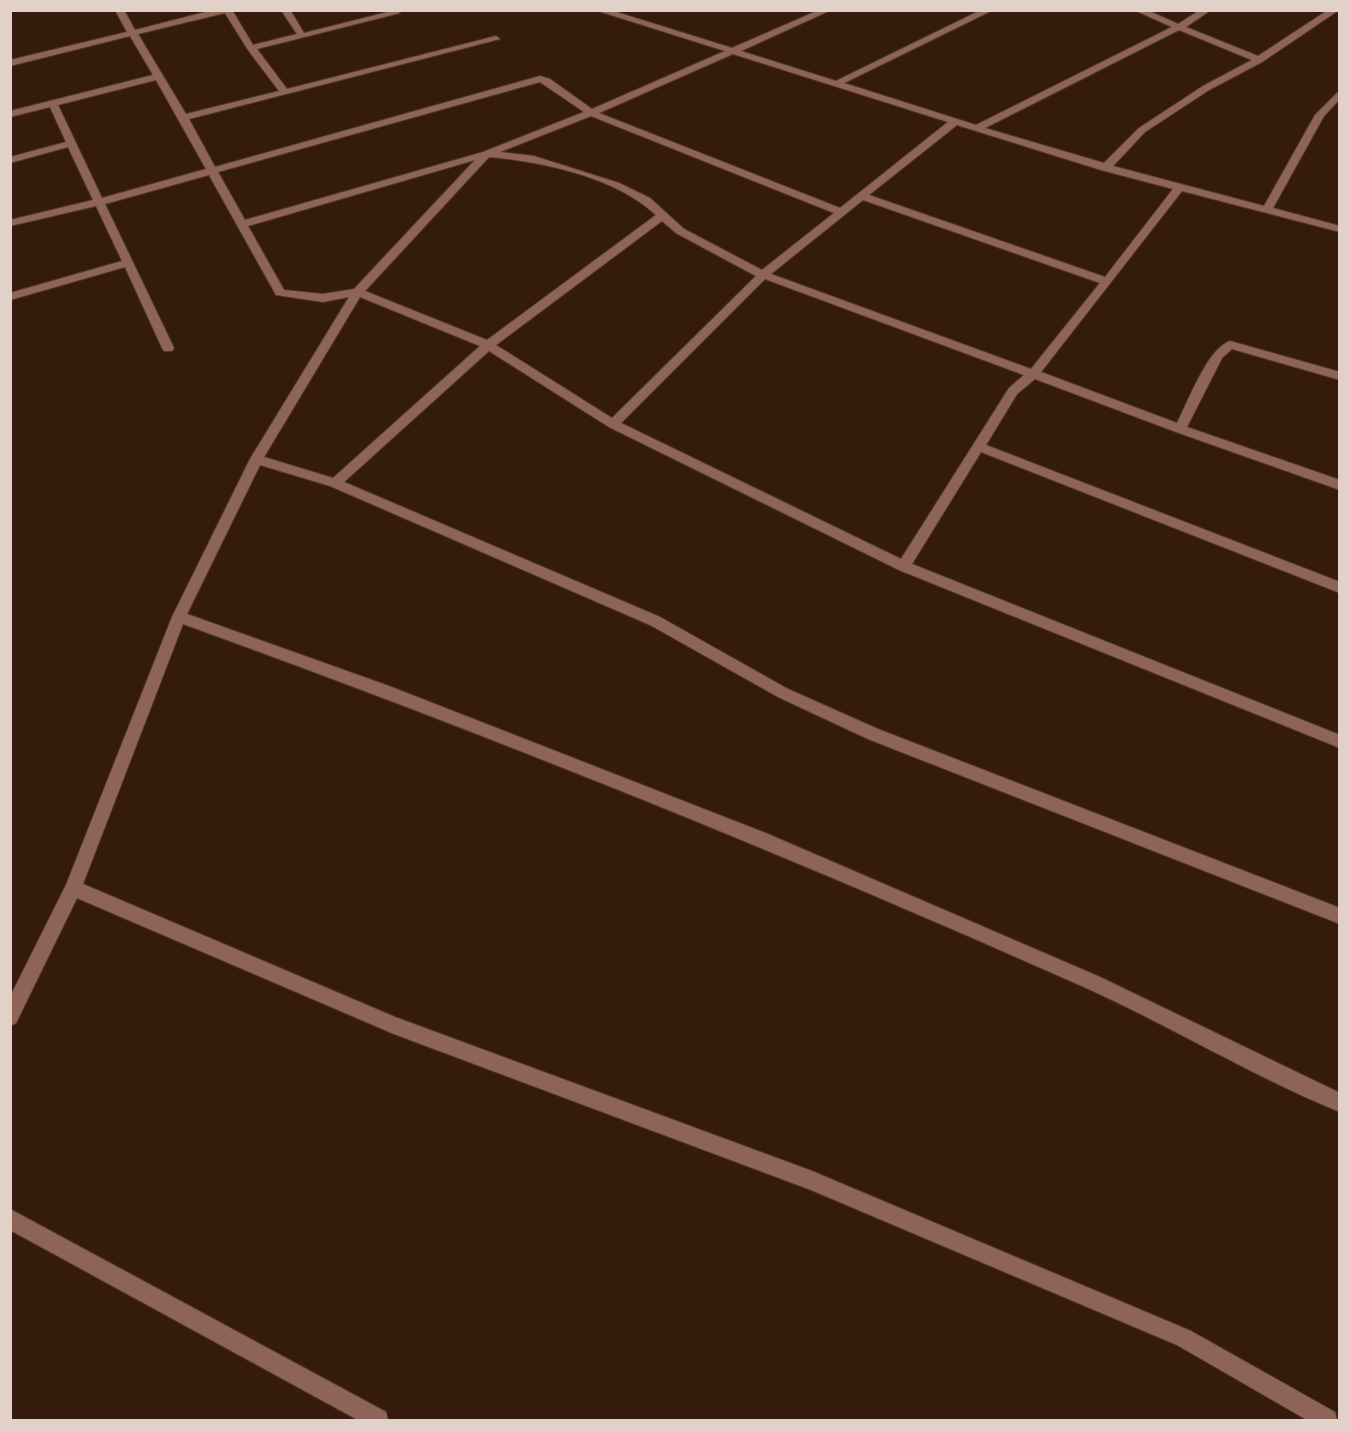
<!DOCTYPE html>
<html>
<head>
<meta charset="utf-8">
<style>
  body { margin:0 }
  #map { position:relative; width:1350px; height:1431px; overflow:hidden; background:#341b0c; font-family:"Varela Round",sans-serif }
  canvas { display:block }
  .frame { position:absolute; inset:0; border:12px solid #e2d1c7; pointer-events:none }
</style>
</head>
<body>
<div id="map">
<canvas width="1350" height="1431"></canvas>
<div class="frame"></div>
</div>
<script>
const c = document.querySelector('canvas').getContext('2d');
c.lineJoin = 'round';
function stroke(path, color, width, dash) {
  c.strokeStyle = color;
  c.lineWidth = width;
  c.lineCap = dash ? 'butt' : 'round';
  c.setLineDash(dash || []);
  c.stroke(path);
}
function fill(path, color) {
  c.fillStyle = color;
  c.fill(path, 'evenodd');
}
const minor = new Path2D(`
  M 115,10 L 124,10 L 135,30 L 213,10 L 232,10 L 253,45 L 297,34 L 281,10 L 290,10 L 304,33 L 396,10 L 400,13 L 257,49 L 287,89 L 496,36 L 500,39 L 189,119 L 215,167 L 540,76 L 550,79 L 592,109 L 725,51 L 595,10 L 610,10 L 732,48 L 819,10 L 831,10 L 741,51 L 836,81 L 981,10 L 993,10 L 844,83 L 976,125 L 1172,27 L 1134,10 L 1147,10 L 1178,24 L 1200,10 L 1211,10 L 1186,27 L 1258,56 L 1328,10 L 1339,10 L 1262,62 L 1209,90 L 1145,132 L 1113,166 L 1264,206 L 1315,115 L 1340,90 L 1340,99 L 1324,116 L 1273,208 L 1340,226 L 1340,232 L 1182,191 L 1041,372 L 1177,423 C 1188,402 1207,349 1230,341 L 1340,372 L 1340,380 L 1232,349 L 1222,358 L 1187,427 L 1340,480 L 1340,490 L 1176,432 L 1035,379 L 1017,394 L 986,445 L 1340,582 L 1340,593 L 981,452 L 912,564 L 1340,735 L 1340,748 L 899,570 L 609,427 L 489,351 L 344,482 L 660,617 L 788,689 L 878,729 L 1340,908 L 1340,924 L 868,739 L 778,697 L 650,625 L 330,486 L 260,465 L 187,614 L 389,686 L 768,834 L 1100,977 L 1340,1093 L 1340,1112 C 1252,1076 1171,1026 1084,987 C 788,855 488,734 183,624 L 83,884 L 395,1017 L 812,1171 L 1191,1331 L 1335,1412 L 1337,1420 L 1307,1420 L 1177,1345 L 811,1190 L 394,1034 L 77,898 L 16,1023 L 10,1026 L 10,997 L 66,885 L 172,617 L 250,459 L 349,297 L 323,302 L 276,295 L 209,175 L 105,204 L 174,348 L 172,351 L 164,351 L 162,348 L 125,267 L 10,300 L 10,293 L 122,261 L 96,206 L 10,226 L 10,220 L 93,200 L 68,147 L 10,163 L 10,157 L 66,142 L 50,107 L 10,117 L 10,111 L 153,75 L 130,36 L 10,66 L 10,60 L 127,32 ZM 225,13 L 248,50 L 279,91 L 186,114 L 138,34 ZM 1179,30 L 1252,60 L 1203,86 L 1139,128 L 1104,163 L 985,128 ZM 733,54 L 929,116 L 948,122 L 840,208 L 599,113 ZM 156,80 L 206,169 L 102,198 L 58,105 ZM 540,82 L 584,112 L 483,152 L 245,220 L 218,172 ZM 591,116 L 834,213 L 762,270 L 684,229 L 650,198 L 619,183 L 534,156 L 500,152 ZM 957,125 L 1101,170 L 1173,189 L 1105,277 L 869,195 ZM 489,157 C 544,162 615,177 656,215 L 487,340 L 365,291 ZM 475,160 L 354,289 L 323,294 L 284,290 L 248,226 ZM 863,200 L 1100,283 L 1031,369 L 771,274 ZM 662,221 L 676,233 L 756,276 L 612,418 L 496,345 ZM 765,279 L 1024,375 L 1009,388 L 901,559 L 621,423 ZM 360,297 L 480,346 L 333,478 L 264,457 Z
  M 10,1209 L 386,1412 L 388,1420 L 358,1420 L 10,1230 Z`);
stroke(minor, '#50382a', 2);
fill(minor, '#8e6458');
</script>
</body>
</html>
